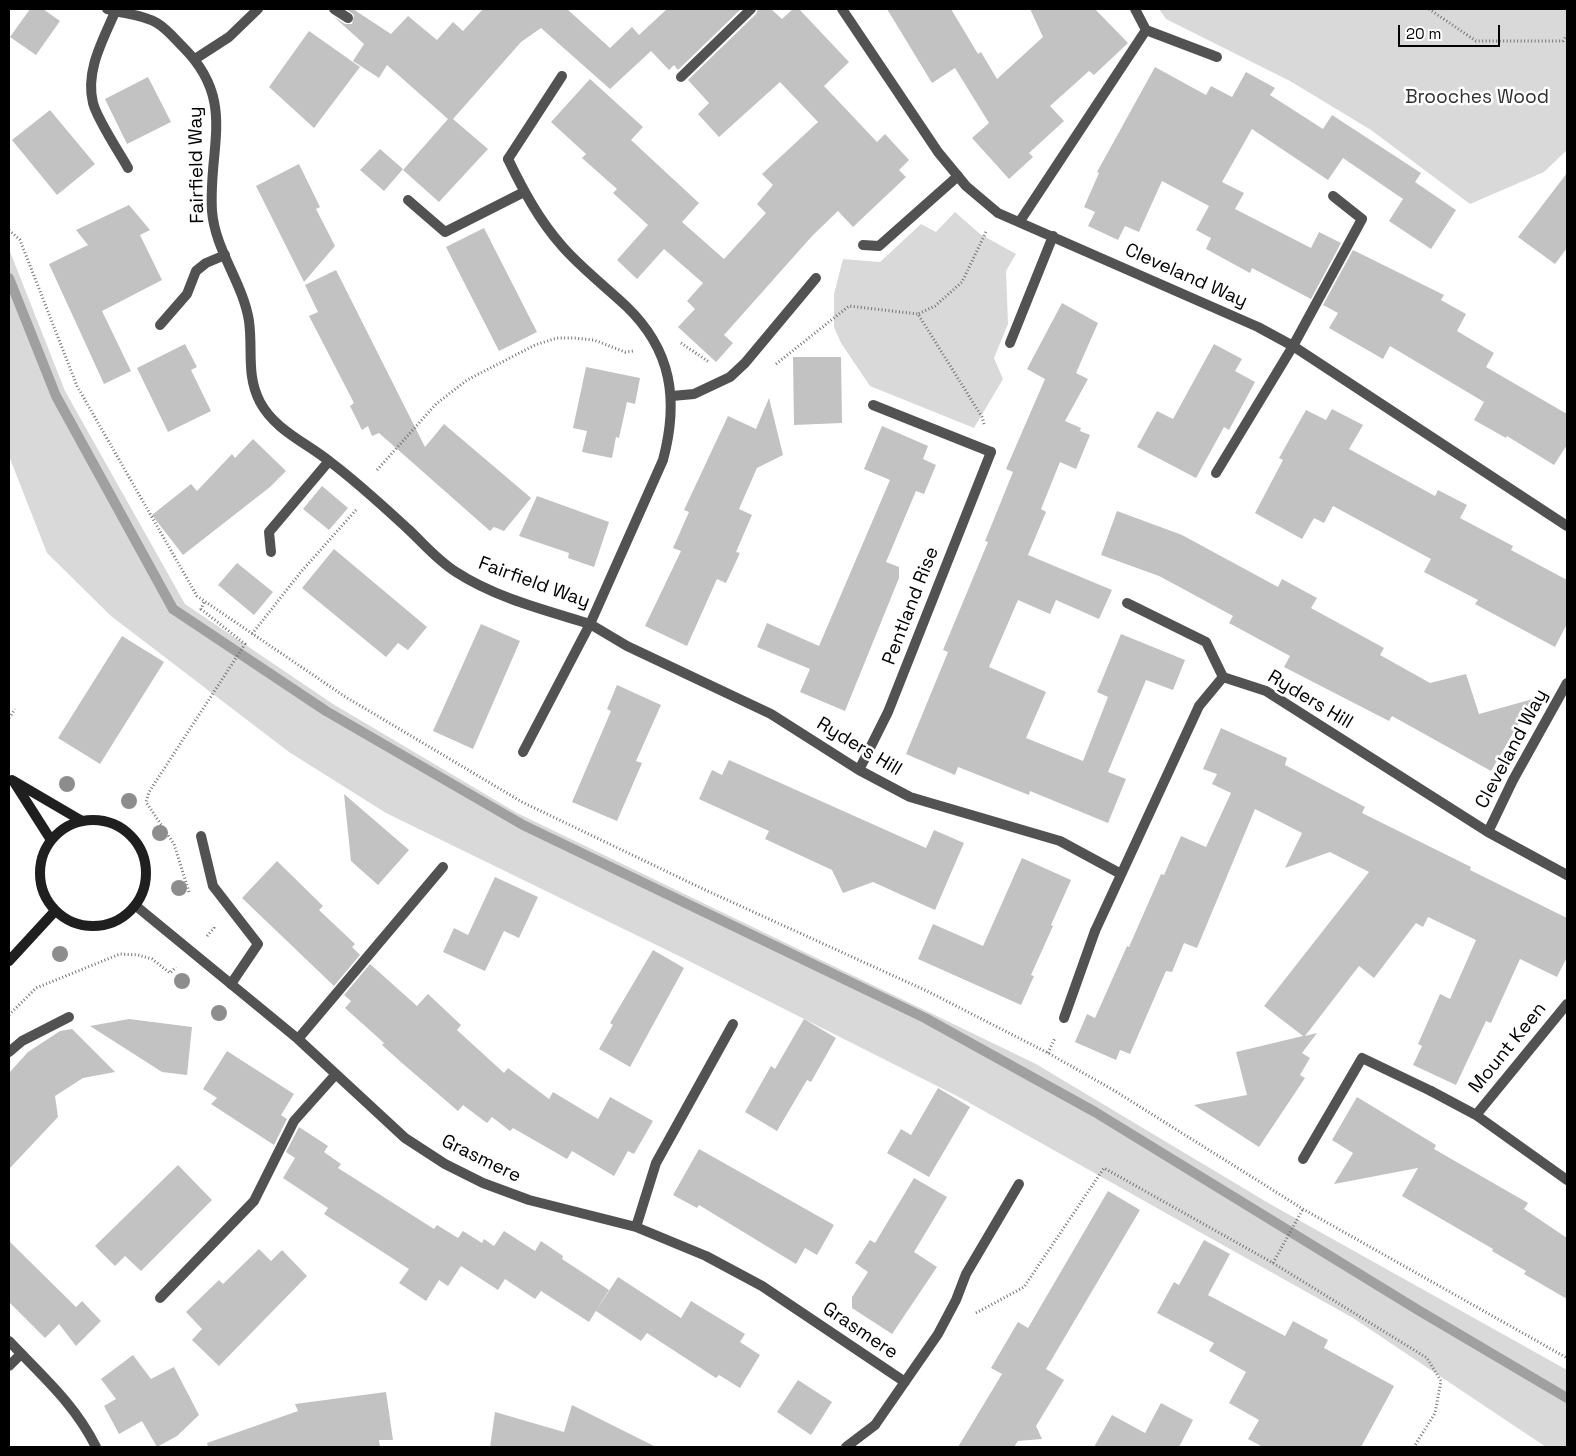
<!DOCTYPE html>
<html>
<head>
<meta charset="utf-8">
<style>
  body { margin:0 }
  #map { position:relative; width:1576px; height:1456px; overflow:hidden; background:#fff; font-family:"Space Grotesk",sans-serif }
  canvas { display:block }
  .frame { position:absolute; inset:0; border:10px solid #000; pointer-events:none }
  .scale { position:absolute; left:1398px; top:25px; width:102px; height:22px; box-sizing:border-box; border:2px solid #000; border-top:0; padding-left:6px; font-size:15px; line-height:18px; white-space:nowrap; color:#000; -webkit-text-stroke:4px #fff; paint-order:stroke }
</style>
</head>
<body>
<div id="map">
<canvas width="1576" height="1456"></canvas>
<div class="frame"></div>
<div class="scale">20 m</div>
</div>
<script>
const c = document.querySelector('canvas').getContext('2d');
c.lineJoin = 'round';
function fill(path, color) {
  c.fillStyle = color;
  c.fill(path, 'evenodd');
}
function stroke(path, color, width, dash) {
  c.strokeStyle = color;
  c.lineWidth = width;
  c.lineCap = dash ? 'butt' : 'round';
  c.setLineDash(dash || []);
  c.stroke(path);
}
function label(font, color, halo, rows, align = 'center') {
  c.font = font + ' "Space Grotesk",sans-serif';
  c.lineWidth = 5;
  c.setLineDash([]);
  c.textBaseline = 'middle';
  c.strokeStyle = halo;
  c.fillStyle = color;
  for (const [text, x, y, turn = 0] of rows) {
    c.save();
    c.translate(x, y);
    c.rotate((+turn || 0) * Math.PI / 180);
    c.textAlign = isNaN(turn) ? turn : align;
    if (halo) c.strokeText(text, 0, 0);
    c.fillText(text, 0, 0);
    c.restore();
  }
}
fill(new Path2D(`
  M 1159,9 L 1567,9 L 1567,150 L 1544,172 L 1470,204 L 1371,130 L 1290,81 L 1166,19 Z
  M 955,212 L 980,234 L 1016,254 L 1006,271 L 1008,324 L 994,358 L 1003,379 L 974,428 L 870,386 L 841,343 L 834,327 L 834,294 L 843,259 L 880,262 L 921,224 L 936,232 Z
  M 9,249 L 65,391 L 185,604 L 333,704 L 517,813 L 1036,1064 L 1270,1204 L 1567,1370 L 1567,1447 L 1546,1447 L 1353,1318 L 959,1097 L 679,956 L 386,813 L 289,752 L 111,616 L 47,553 L 9,456 Z`), '#d9d9d9');
stroke(new Path2D(`
  M 9,278 L 56,396 L 173,609 L 326,711 L 523,825 L 925,1018 L 1095,1112 L 1418,1310 L 1567,1398`), '#a0a0a0', 10);
fill(new Path2D(`
  M 30,9 L 43,9 L 60,21 L 36,55 L 10,37 Z
  M 346,9 L 353,9 L 391,34 L 408,16 L 437,40 L 453,22 L 463,31 L 483,9 L 567,9 L 610,48 L 632,27 L 639,35 L 667,9 L 741,9 L 678,70 L 674,65 L 669,70 L 651,51 L 610,89 L 541,28 L 521,42 L 453,119 L 488,149 L 439,202 L 403,170 L 448,119 L 387,65 L 379,78 L 353,61 L 364,44 L 333,16 L 345,24 L 352,24 L 354,15 Z
  M 758,9 L 771,9 L 782,19 L 793,9 L 799,9 L 849,62 L 824,86 L 877,142 L 885,134 L 909,160 L 899,170 L 906,177 L 853,227 L 838,211 L 813,235 L 724,335 L 733,343 L 716,362 L 678,327 L 695,309 L 687,301 L 703,283 L 664,249 L 637,279 L 617,260 L 648,225 L 613,193 L 617,189 L 582,158 L 586,154 L 551,122 L 590,79 L 643,127 L 631,140 L 699,203 L 682,222 L 724,259 L 766,213 L 757,204 L 773,185 L 762,174 L 818,122 L 780,82 L 719,137 L 698,114 L 709,103 L 688,80 L 756,14 Z
  M 887,9 L 951,9 L 978,54 L 981,52 L 997,79 L 1043,37 L 1030,9 L 1095,9 L 1128,43 L 1094,75 L 1089,71 L 1050,106 L 1064,121 L 1029,153 L 1033,157 L 1009,179 L 972,138 L 989,123 L 955,68 L 932,83 Z
  M 309,31 L 360,67 L 314,128 L 269,87 Z
  M 1155,67 L 1206,95 L 1211,86 L 1232,97 L 1246,72 L 1275,88 L 1270,95 L 1323,129 L 1332,115 L 1421,173 L 1415,182 L 1456,210 L 1431,249 L 1389,221 L 1403,199 L 1343,158 L 1328,180 L 1252,129 L 1222,182 L 1244,193 L 1235,209 L 1311,248 L 1319,232 L 1341,243 L 1311,299 L 1252,268 L 1250,273 L 1206,249 L 1211,238 L 1196,230 L 1209,206 L 1162,181 L 1139,232 L 1125,226 L 1118,240 L 1088,226 L 1095,212 L 1084,207 L 1099,173 L 1097,172 Z
  M 148,77 L 171,122 L 127,144 L 105,99 Z
  M 50,110 L 95,164 L 57,195 L 12,140 Z
  M 380,149 L 403,169 L 384,191 L 360,170 Z
  M 299,164 L 320,207 L 316,209 L 335,246 L 304,282 L 256,186 Z
  M 1567,173 L 1567,248 L 1555,264 L 1518,237 Z
  M 129,205 L 150,230 L 140,235 L 162,280 L 102,311 L 131,371 L 104,384 L 49,264 L 88,245 L 76,230 Z
  M 484,228 L 537,332 L 499,351 L 446,247 Z
  M 1353,250 L 1444,295 L 1441,300 L 1466,314 L 1457,331 L 1494,353 L 1486,367 L 1567,414 L 1567,445 L 1554,465 L 1507,436 L 1506,438 L 1474,420 L 1484,402 L 1390,346 L 1383,359 L 1329,328 L 1338,313 L 1323,305 Z
  M 336,270 L 425,447 L 444,424 L 531,498 L 504,531 L 494,527 L 490,531 L 379,433 L 372,436 L 368,426 L 362,430 L 350,406 L 354,403 L 309,316 L 318,312 L 305,285 Z
  M 1062,303 L 1098,323 L 1076,373 L 1088,379 L 1065,421 L 1081,428 L 1080,431 L 1090,435 L 1076,469 L 1060,462 L 1041,509 L 1046,512 L 1028,555 L 1112,590 L 1099,619 L 1056,600 L 1050,614 L 1018,600 L 989,667 L 1046,692 L 1026,738 L 1083,761 L 1108,697 L 1097,692 L 1121,634 L 1185,660 L 1173,690 L 1146,680 L 1108,772 L 1126,779 L 1108,823 L 1030,791 L 1029,795 L 958,767 L 955,775 L 906,754 L 948,652 L 943,650 L 988,542 L 985,541 L 1013,472 L 1006,469 L 1045,379 L 1027,369 Z
  M 185,344 L 197,367 L 191,370 L 211,411 L 168,432 L 137,368 Z
  M 1214,344 L 1242,359 L 1235,371 L 1255,382 L 1229,430 L 1224,427 L 1196,478 L 1137,447 L 1157,411 L 1173,419 Z
  M 793,357 L 841,357 L 842,423 L 794,425 Z
  M 586,367 L 640,378 L 635,404 L 627,402 L 619,438 L 616,437 L 612,458 L 582,452 L 587,431 L 573,428 Z
  M 769,398 L 783,455 L 757,468 L 739,509 L 752,515 L 736,552 L 740,553 L 726,583 L 717,579 L 687,646 L 645,626 L 681,551 L 673,548 L 689,512 L 684,510 L 728,416 L 756,429 Z
  M 1332,409 L 1363,425 L 1349,449 L 1435,496 L 1438,490 L 1467,505 L 1460,518 L 1513,546 L 1511,550 L 1567,580 L 1567,624 L 1555,647 L 1475,604 L 1478,600 L 1424,572 L 1431,559 L 1333,506 L 1324,523 L 1314,518 L 1302,539 L 1255,513 L 1283,460 L 1279,458 L 1306,410 L 1326,420 Z
  M 882,426 L 928,446 L 923,459 L 936,465 L 924,494 L 916,491 L 886,562 L 899,567 L 899,578 L 845,711 L 800,692 L 810,669 L 757,647 L 767,623 L 819,646 L 890,480 L 864,469 Z
  M 253,439 L 286,471 L 270,487 L 183,555 L 152,515 L 191,484 L 197,491 L 232,454 L 235,458 Z
  M 322,486 L 348,508 L 329,530 L 303,509 Z
  M 537,496 L 609,522 L 594,567 L 568,558 L 569,553 L 519,536 Z
  M 1117,511 L 1182,535 L 1278,587 L 1282,579 L 1317,598 L 1311,608 L 1384,648 L 1380,655 L 1430,683 L 1466,674 L 1479,714 L 1533,699 L 1491,771 L 1392,716 L 1389,721 L 1284,667 L 1290,656 L 1229,623 L 1233,616 L 1187,591 L 1159,576 L 1101,555 Z
  M 334,549 L 427,627 L 408,650 L 398,643 L 386,657 L 302,588 Z
  M 237,563 L 273,592 L 254,615 L 218,585 Z
  M 481,624 L 520,641 L 473,749 L 433,731 Z
  M 122,636 L 164,662 L 100,764 L 58,738 Z
  M 617,685 L 661,705 L 636,761 L 642,763 L 617,821 L 572,802 L 611,711 L 607,709 Z
  M 1221,728 L 1287,758 L 1285,765 L 1365,807 L 1362,813 L 1471,867 L 1470,870 L 1567,918 L 1567,957 L 1557,977 L 1520,959 L 1491,1023 L 1486,1021 L 1456,1085 L 1413,1065 L 1422,1046 L 1418,1044 L 1440,994 L 1450,999 L 1476,940 L 1428,917 L 1423,927 L 1416,923 L 1374,978 L 1359,966 L 1305,1036 L 1317,1033 L 1302,1053 L 1310,1058 L 1300,1075 L 1305,1078 L 1259,1147 L 1194,1105 L 1247,1095 L 1236,1052 L 1303,1036 L 1264,1006 L 1369,872 L 1330,852 L 1285,868 L 1302,833 L 1255,809 L 1197,948 L 1184,943 L 1172,972 L 1166,971 L 1130,1054 L 1120,1050 L 1116,1060 L 1075,1042 L 1087,1014 L 1095,1018 L 1127,946 L 1129,947 L 1161,874 L 1164,875 L 1181,836 L 1206,847 L 1231,793 L 1212,784 L 1217,774 L 1203,769 Z
  M 729,760 L 926,848 L 934,830 L 964,843 L 935,910 L 873,882 L 843,893 L 832,870 L 765,839 L 769,831 L 699,799 L 712,770 L 722,775 Z
  M 344,794 L 409,850 L 378,885 L 351,861 Z
  M 1022,858 L 1071,880 L 1051,925 L 1053,926 L 1031,975 L 1034,976 L 1021,1005 L 918,959 L 933,924 L 983,946 Z
  M 277,861 L 323,906 L 319,910 L 355,944 L 352,947 L 360,955 L 334,986 L 242,898 Z
  M 495,877 L 538,897 L 519,938 L 504,931 L 485,971 L 443,952 L 454,928 L 468,935 Z
  M 653,950 L 684,968 L 630,1067 L 599,1049 L 613,1025 L 610,1023 Z
  M 370,964 L 417,1006 L 428,994 L 461,1025 L 457,1030 L 504,1073 L 508,1068 L 549,1099 L 553,1092 L 598,1119 L 610,1097 L 653,1121 L 634,1154 L 628,1151 L 614,1176 L 572,1151 L 567,1159 L 513,1128 L 510,1131 L 492,1117 L 487,1123 L 463,1105 L 458,1111 L 402,1063 L 382,1045 L 384,1043 L 345,1008 L 351,1001 L 344,995 Z
  M 129,1019 L 192,1027 L 187,1075 L 162,1072 L 90,1026 Z
  M 804,1019 L 836,1038 L 811,1082 L 807,1080 L 777,1131 L 745,1112 L 771,1066 L 775,1069 Z
  M 72,1029 L 115,1072 L 83,1078 L 55,1096 L 58,1117 L 9,1169 L 9,1073 L 28,1052 L 60,1031 Z
  M 227,1051 L 294,1094 L 281,1115 L 287,1119 L 274,1145 L 211,1104 L 217,1098 L 203,1089 Z
  M 938,1088 L 970,1107 L 929,1177 L 887,1153 L 901,1129 L 911,1135 Z
  M 1357,1097 L 1436,1145 L 1434,1149 L 1528,1203 L 1524,1209 L 1567,1238 L 1567,1299 L 1524,1274 L 1526,1271 L 1492,1251 L 1493,1249 L 1402,1196 L 1418,1168 L 1334,1184 L 1353,1153 L 1332,1140 Z
  M 299,1127 L 328,1146 L 324,1152 L 341,1164 L 338,1168 L 434,1229 L 437,1225 L 458,1238 L 463,1231 L 482,1243 L 484,1239 L 494,1246 L 504,1231 L 535,1251 L 541,1241 L 563,1256 L 562,1259 L 609,1290 L 589,1322 L 541,1291 L 535,1299 L 505,1279 L 498,1290 L 461,1266 L 448,1286 L 439,1280 L 426,1301 L 399,1283 L 409,1269 L 324,1214 L 328,1208 L 283,1178 L 295,1158 L 286,1152 Z
  M 699,1149 L 834,1225 L 817,1255 L 805,1248 L 796,1264 L 699,1205 L 697,1208 L 673,1195 Z
  M 178,1165 L 212,1200 L 141,1271 L 125,1256 L 115,1266 L 95,1246 Z
  M 914,1178 L 947,1197 L 914,1252 L 937,1267 L 892,1334 L 852,1308 L 852,1297 L 868,1272 L 855,1263 L 870,1240 L 875,1243 Z
  M 1108,1191 L 1140,1210 L 1046,1369 L 1064,1380 L 1036,1426 L 1042,1439 L 1018,1441 L 1014,1447 L 958,1447 L 1002,1374 L 991,1368 L 1018,1322 L 1028,1328 Z
  M 1204,1240 L 1230,1254 L 1208,1295 L 1285,1336 L 1293,1321 L 1328,1340 L 1324,1348 L 1394,1386 L 1361,1447 L 1263,1447 L 1248,1439 L 1259,1420 L 1229,1403 L 1246,1372 L 1209,1351 L 1214,1343 L 1157,1313 L 1174,1282 L 1179,1285 Z
  M 9,1241 L 76,1307 L 82,1301 L 101,1321 L 76,1346 L 59,1324 L 45,1338 L 9,1302 Z
  M 259,1249 L 271,1261 L 282,1250 L 307,1276 L 219,1366 L 192,1340 L 202,1329 L 186,1312 L 219,1280 L 223,1284 Z
  M 618,1277 L 681,1318 L 691,1301 L 745,1334 L 740,1342 L 760,1355 L 740,1388 L 719,1375 L 716,1378 L 647,1333 L 641,1341 L 596,1311 Z
  M 133,1355 L 151,1379 L 174,1367 L 199,1415 L 177,1436 L 157,1447 L 142,1421 L 119,1434 L 104,1406 L 116,1399 L 101,1379 Z
  M 798,1380 L 832,1402 L 811,1435 L 777,1412 Z
  M 386,1392 L 393,1440 L 379,1440 L 380,1447 L 208,1447 L 207,1443 L 298,1411 L 295,1404 Z
  M 1161,1403 L 1193,1420 L 1179,1447 L 1094,1447 L 1112,1415 L 1145,1433 Z
  M 572,1405 L 656,1447 L 490,1447 L 495,1412 L 564,1432 Z`), '#c2c2c2');
stroke(new Path2D(`
  M 1429,9 L 1476,41 L 1563,41 L 1567,35
  M 9,230 L 20,240 L 77,386 L 197,596 L 344,696 L 522,802 L 701,888 L 929,992 L 1048,1053 L 1115,1091 L 1303,1209 L 1567,1358
  M 681,343 L 709,362
  M 776,364 L 849,306 L 918,314
  M 984,424 L 982,417 L 918,314 L 935,306 L 962,282 L 986,232
  M 377,470 L 436,404 L 467,380 L 535,345 L 557,338 L 574,338 L 594,340 L 625,352 L 633,351
  M 252,634 L 300,573 L 356,510
  M 9,718 L 15,709
  M 189,892 L 174,844 L 146,802 L 149,792 L 245,644 L 201,609 L 204,602
  M 207,936 L 214,928 L 213,925
  M 9,1015 L 36,988 L 120,954 L 138,955 L 152,959 L 170,973 L 176,967
  M 1048,1053 L 1055,1038
  M 1273,1263 L 1303,1209
  M 976,1313 L 1024,1287 L 1104,1168 L 1273,1263 L 1427,1358 L 1441,1381 L 1435,1413 L 1414,1447`), '#747474', 3, [1, 2.5]);
stroke(new Path2D(`
  M 334,9 L 348,18
  M 1135,9 L 1146,30 L 1217,57
  M 115,12 C 103,40 85,71 93,103 C 97,119 119,152 128,168
  M 681,77 L 751,9
  M 508,159 L 562,76
  M 408,200 L 445,232 L 524,192
  M 1020,221 L 1146,30
  M 863,245 L 879,246 L 958,176
  M 160,325 L 187,294 L 196,271 L 206,263 L 225,255
  M 1010,343 L 1053,236
  M 672,396 L 694,394 L 730,377 L 745,363 L 816,278
  M 873,405 L 991,452
  M 1216,473 L 1293,346 L 1362,219 L 1333,196
  M 271,552 L 269,532 L 329,461
  M 1127,603 L 1206,642 L 1223,677
  M 523,752 L 590,624
  M 201,836 L 213,886 L 258,944 L 231,984
  M 1064,1018 L 1095,931
  M 9,1052 L 22,1041 L 69,1017
  M 1303,1159 L 1362,1058 L 1431,1091
  M 9,1366 L 21,1354
  M 846,1447 L 875,1425`), '#525252', 10);
stroke(new Path2D(`
  M 107,9 C 123,14 142,14 157,23 C 167,29 175,39 183,47 C 237,101 208,146 212,211 C 215,250 243,283 249,321 C 253,350 246,375 260,402 C 275,430 305,442 329,461 C 356,481 383,506 408,529 C 424,544 437,560 456,572 C 496,598 545,610 590,624 L 663,460 C 679,400 672,350 626,306 C 605,286 581,268 562,246 C 539,220 523,190 508,159
  M 842,9 L 938,152 L 966,186 L 998,213 L 1258,327 L 1293,346 L 1567,526
  M 195,59 L 229,37 L 258,9
  M 590,624 L 627,646 L 771,714 L 859,770 L 910,797 L 1060,841 L 1121,874
  M 859,770 L 888,712 L 991,452
  M 1488,832 L 1513,780 L 1567,683
  M 136,906 L 298,1039 L 405,1138 L 445,1164 L 483,1183 L 529,1200 L 636,1227 L 706,1256 L 762,1286 L 905,1382
  M 1095,931 L 1199,706 L 1223,677 L 1266,691 L 1488,832 L 1567,875
  M 298,1039 L 443,867
  M 1431,1091 L 1476,1115 L 1567,1180
  M 1476,1115 L 1567,1004
  M 636,1227 L 656,1163 L 733,1024
  M 160,1298 L 254,1201 L 294,1121 L 336,1074
  M 9,1341 C 41,1375 75,1404 96,1447
  M 875,1425 L 938,1334 L 956,1300 L 966,1274 L 1019,1184`), '#525252', 10);
stroke(new Path2D(`
  M 12,780 L 82,821
  M 14,782 L 51,840
  M40 873a53 53 0 1 1 106 0a53 53 0 1 1-106 0Z
  M 9,961 L 55,911`), '#1f1f1f', 10);
c.fillStyle = '#8d8d8d';
for (const [x, y] of [
  [67,784],
  [129,801],
  [160,833],
  [179,888],
  [60,954],
  [182,981],
  [219,1013]
]) {
  c.beginPath();
  c.arc(x, y, 8, 0, 2 * Math.PI);
  c.fill();
}
label('19px', '#303030', '#fff', [
  ["Brooches Wood",1477,98]
]);
label('19px', '#000', '#fff', [
  ["Fairfield Way",197,165,-91],
  ["Cleveland Way",1186,276,24],
  ["Fairfield Way",534,583,20],
  ["Pentland Rise",911,606,-69],
  ["Ryders Hill",1310,700,31],
  ["Ryders Hill",859,747,31],
  ["Cleveland Way",1512,749,-62],
  ["Mount Keen",1508,1048,-51],
  ["Grasmere",481,1159,26],
  ["Grasmere",860,1331,34]
]);
</script>
</body>
</html>
